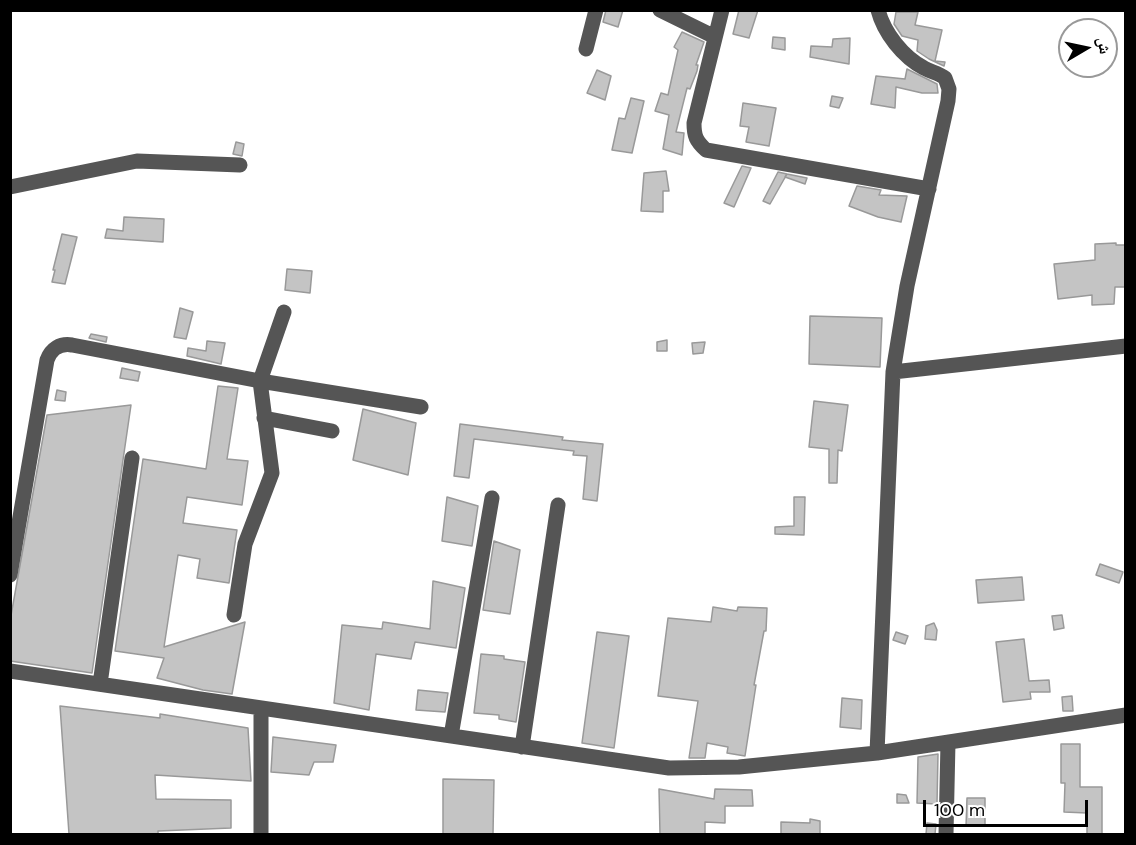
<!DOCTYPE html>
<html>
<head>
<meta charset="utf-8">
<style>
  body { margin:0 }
  #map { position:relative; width:1136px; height:845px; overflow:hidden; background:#fff; font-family:"DM Sans","Noto Naskh Arabic",sans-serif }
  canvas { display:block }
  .frame { position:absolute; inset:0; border:12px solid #000; pointer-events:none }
  .north { position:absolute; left:1058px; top:18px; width:60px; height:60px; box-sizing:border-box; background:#fff; border:2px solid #999; border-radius:50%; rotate:81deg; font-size:16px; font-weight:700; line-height:24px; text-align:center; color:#000 }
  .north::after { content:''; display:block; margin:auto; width:21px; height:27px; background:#000; clip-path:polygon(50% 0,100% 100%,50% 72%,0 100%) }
  .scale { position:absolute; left:923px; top:800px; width:165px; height:27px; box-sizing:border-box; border:3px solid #000; border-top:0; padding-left:8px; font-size:18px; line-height:21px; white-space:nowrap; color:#000; -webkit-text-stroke:4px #fff; paint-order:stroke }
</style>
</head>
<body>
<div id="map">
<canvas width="1136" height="845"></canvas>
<div class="frame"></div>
<div class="north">ش</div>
<div class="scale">100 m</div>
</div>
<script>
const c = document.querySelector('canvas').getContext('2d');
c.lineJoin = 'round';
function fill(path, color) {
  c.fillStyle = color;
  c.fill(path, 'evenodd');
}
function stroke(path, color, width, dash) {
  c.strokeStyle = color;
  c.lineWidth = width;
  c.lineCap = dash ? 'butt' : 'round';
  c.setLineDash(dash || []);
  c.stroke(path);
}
const building = new Path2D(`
  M 606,10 L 623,10 L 618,27 L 603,22 Z
  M 739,10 L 758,10 L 749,38 L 733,34 Z
  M 896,12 L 918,12 L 915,25 L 942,30 L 935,61 L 945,62 L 944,66 L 929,59 L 917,51 L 918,40 L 902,36 L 894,24 Z
  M 682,32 L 704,42 L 696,65 L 698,65 L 697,71 L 690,89 L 687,88 L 676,132 L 684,133 L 682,155 L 663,149 L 669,115 L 655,111 L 661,93 L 668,95 L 678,50 L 674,47 Z
  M 773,37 L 785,38 L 785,50 L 772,48 Z
  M 850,38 L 849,64 L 810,57 L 811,46 L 832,47 L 833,39 Z
  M 907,69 L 937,84 L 938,93 L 922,93 L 896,87 L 895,108 L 871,104 L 876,76 L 905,79 Z
  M 597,70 L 611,76 L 605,100 L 587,93 Z
  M 832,96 L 843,98 L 839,108 L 830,106 Z
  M 631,98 L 644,101 L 632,153 L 612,150 L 619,118 L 625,119 Z
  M 743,103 L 776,108 L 769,146 L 746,142 L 749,127 L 740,126 Z
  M 236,142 L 244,144 L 242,156 L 233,154 Z
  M 742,166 L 751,168 L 734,207 L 724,203 Z
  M 666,171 L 669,191 L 663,191 L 663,212 L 641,211 L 644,173 Z
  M 778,172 L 787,174 L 770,204 L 763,201 Z
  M 787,174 L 807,178 L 805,184 L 785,177 Z
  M 857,186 L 881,190 L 879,195 L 907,196 L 901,222 L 878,217 L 849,206 Z
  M 124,217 L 164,219 L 163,242 L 105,238 L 107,229 L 123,231 Z
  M 62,234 L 77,237 L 65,284 L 52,282 L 55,270 L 53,270 Z
  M 1116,243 L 1116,245 L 1125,245 L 1125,287 L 1115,287 L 1114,304 L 1092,305 L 1092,295 L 1058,299 L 1054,264 L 1095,260 L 1095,244 Z
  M 287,269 L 312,271 L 310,293 L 285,290 Z
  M 180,308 L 193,312 L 186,339 L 174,337 Z
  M 810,316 L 882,318 L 880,367 L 809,364 Z
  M 91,334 L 107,337 L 106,342 L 89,338 Z
  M 667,340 L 667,351 L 657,351 L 657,342 Z
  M 207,341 L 225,343 L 221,364 L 187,356 L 188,348 L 206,351 Z
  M 705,342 L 703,353 L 693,354 L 692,343 Z
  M 122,368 L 140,372 L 138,381 L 120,378 Z
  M 218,386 L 238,388 L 227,459 L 248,461 L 242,505 L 187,497 L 183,523 L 237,530 L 229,583 L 197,578 L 200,559 L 178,555 L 164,647 L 245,622 L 232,694 L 203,690 L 157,678 L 164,658 L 115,651 L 143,459 L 206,469 Z
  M 57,390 L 66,392 L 65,401 L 55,400 Z
  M 814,401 L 848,405 L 842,451 L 838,450 L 837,483 L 829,483 L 829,449 L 809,447 Z
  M 131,405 L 92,673 L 10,661 L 10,621 L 47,415 Z
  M 363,409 L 416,423 L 408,475 L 353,460 Z
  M 460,424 L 563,437 L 562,440 L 603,444 L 597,501 L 583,499 L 587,456 L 573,455 L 574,451 L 474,439 L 469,478 L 454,476 Z
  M 447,497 L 478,506 L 472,546 L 442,541 Z
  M 794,497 L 805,497 L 804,535 L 775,534 L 775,527 L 794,526 Z
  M 494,541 L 520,550 L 510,614 L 483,610 Z
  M 1100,564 L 1123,572 L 1119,583 L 1096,575 Z
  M 1022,577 L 1024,600 L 978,603 L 976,580 Z
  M 433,581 L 465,588 L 456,648 L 415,642 L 411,659 L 376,654 L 369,710 L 334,703 L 342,625 L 382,629 L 383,622 L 430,629 Z
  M 713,607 L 737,611 L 738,607 L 767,608 L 766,631 L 764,631 L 754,685 L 756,685 L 745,756 L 727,753 L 728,747 L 707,743 L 705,758 L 689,758 L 698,701 L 658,696 L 668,618 L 711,622 Z
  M 1062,615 L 1064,628 L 1054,630 L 1052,616 Z
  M 934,623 L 937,630 L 936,640 L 925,639 L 926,626 Z
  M 597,632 L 629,636 L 614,748 L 582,743 Z
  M 896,632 L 908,636 L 905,644 L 893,640 Z
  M 1024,639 L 1029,681 L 1049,680 L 1050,692 L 1030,692 L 1031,699 L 1003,702 L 996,642 Z
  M 481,654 L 504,656 L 504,659 L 525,662 L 516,722 L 499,719 L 499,715 L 474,713 Z
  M 418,690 L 448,693 L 445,712 L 416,710 Z
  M 1072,696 L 1073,711 L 1063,711 L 1062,697 Z
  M 842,698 L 862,700 L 861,729 L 840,727 Z
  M 60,706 L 160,718 L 160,714 L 248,728 L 251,781 L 155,775 L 156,799 L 231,800 L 231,828 L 158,831 L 158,834 L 69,834 Z
  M 273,737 L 336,745 L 333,762 L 314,762 L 309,775 L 271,772 Z
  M 1061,744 L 1080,744 L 1080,787 L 1102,787 L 1102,834 L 1087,834 L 1087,813 L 1064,812 L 1065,783 L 1061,783 Z
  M 938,754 L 937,804 L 917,803 L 918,757 Z
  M 443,779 L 494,780 L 493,834 L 443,834 Z
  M 659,789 L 714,799 L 715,789 L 752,790 L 753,806 L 725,806 L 725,823 L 705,822 L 705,834 L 660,834 Z
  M 897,794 L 906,795 L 909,803 L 897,803 Z
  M 967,798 L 985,798 L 985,826 L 966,826 Z
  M 810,819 L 820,821 L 820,834 L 781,834 L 781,822 L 810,823 Z
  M 927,823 L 936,824 L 935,834 L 926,834 Z`);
fill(building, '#c4c4c4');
stroke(building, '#999', 1.5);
stroke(new Path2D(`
  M 660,10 L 715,37
  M 722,10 L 694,123 C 694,136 696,141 706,150 L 929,189
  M 878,10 C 884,33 903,57 924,68 C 931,72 939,73 945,78 L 949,89 L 948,101 L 907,286 L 893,372
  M 586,49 L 596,10
  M 10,187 L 137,161 L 240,165
  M 264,418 L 332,431
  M 10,575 L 47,360 C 51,349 60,343 72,345 L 260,381 L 421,407
  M 234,615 L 245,544 L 272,473 L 260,381 L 284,312
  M 10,671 L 669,768 L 739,767 L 877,753 L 1126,715
  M 100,684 L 132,458
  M 261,708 L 261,834
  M 451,736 L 492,498
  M 522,747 L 558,505
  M 877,753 L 893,372 L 1126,346
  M 946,834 L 948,742`), '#555', 15);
</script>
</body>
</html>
